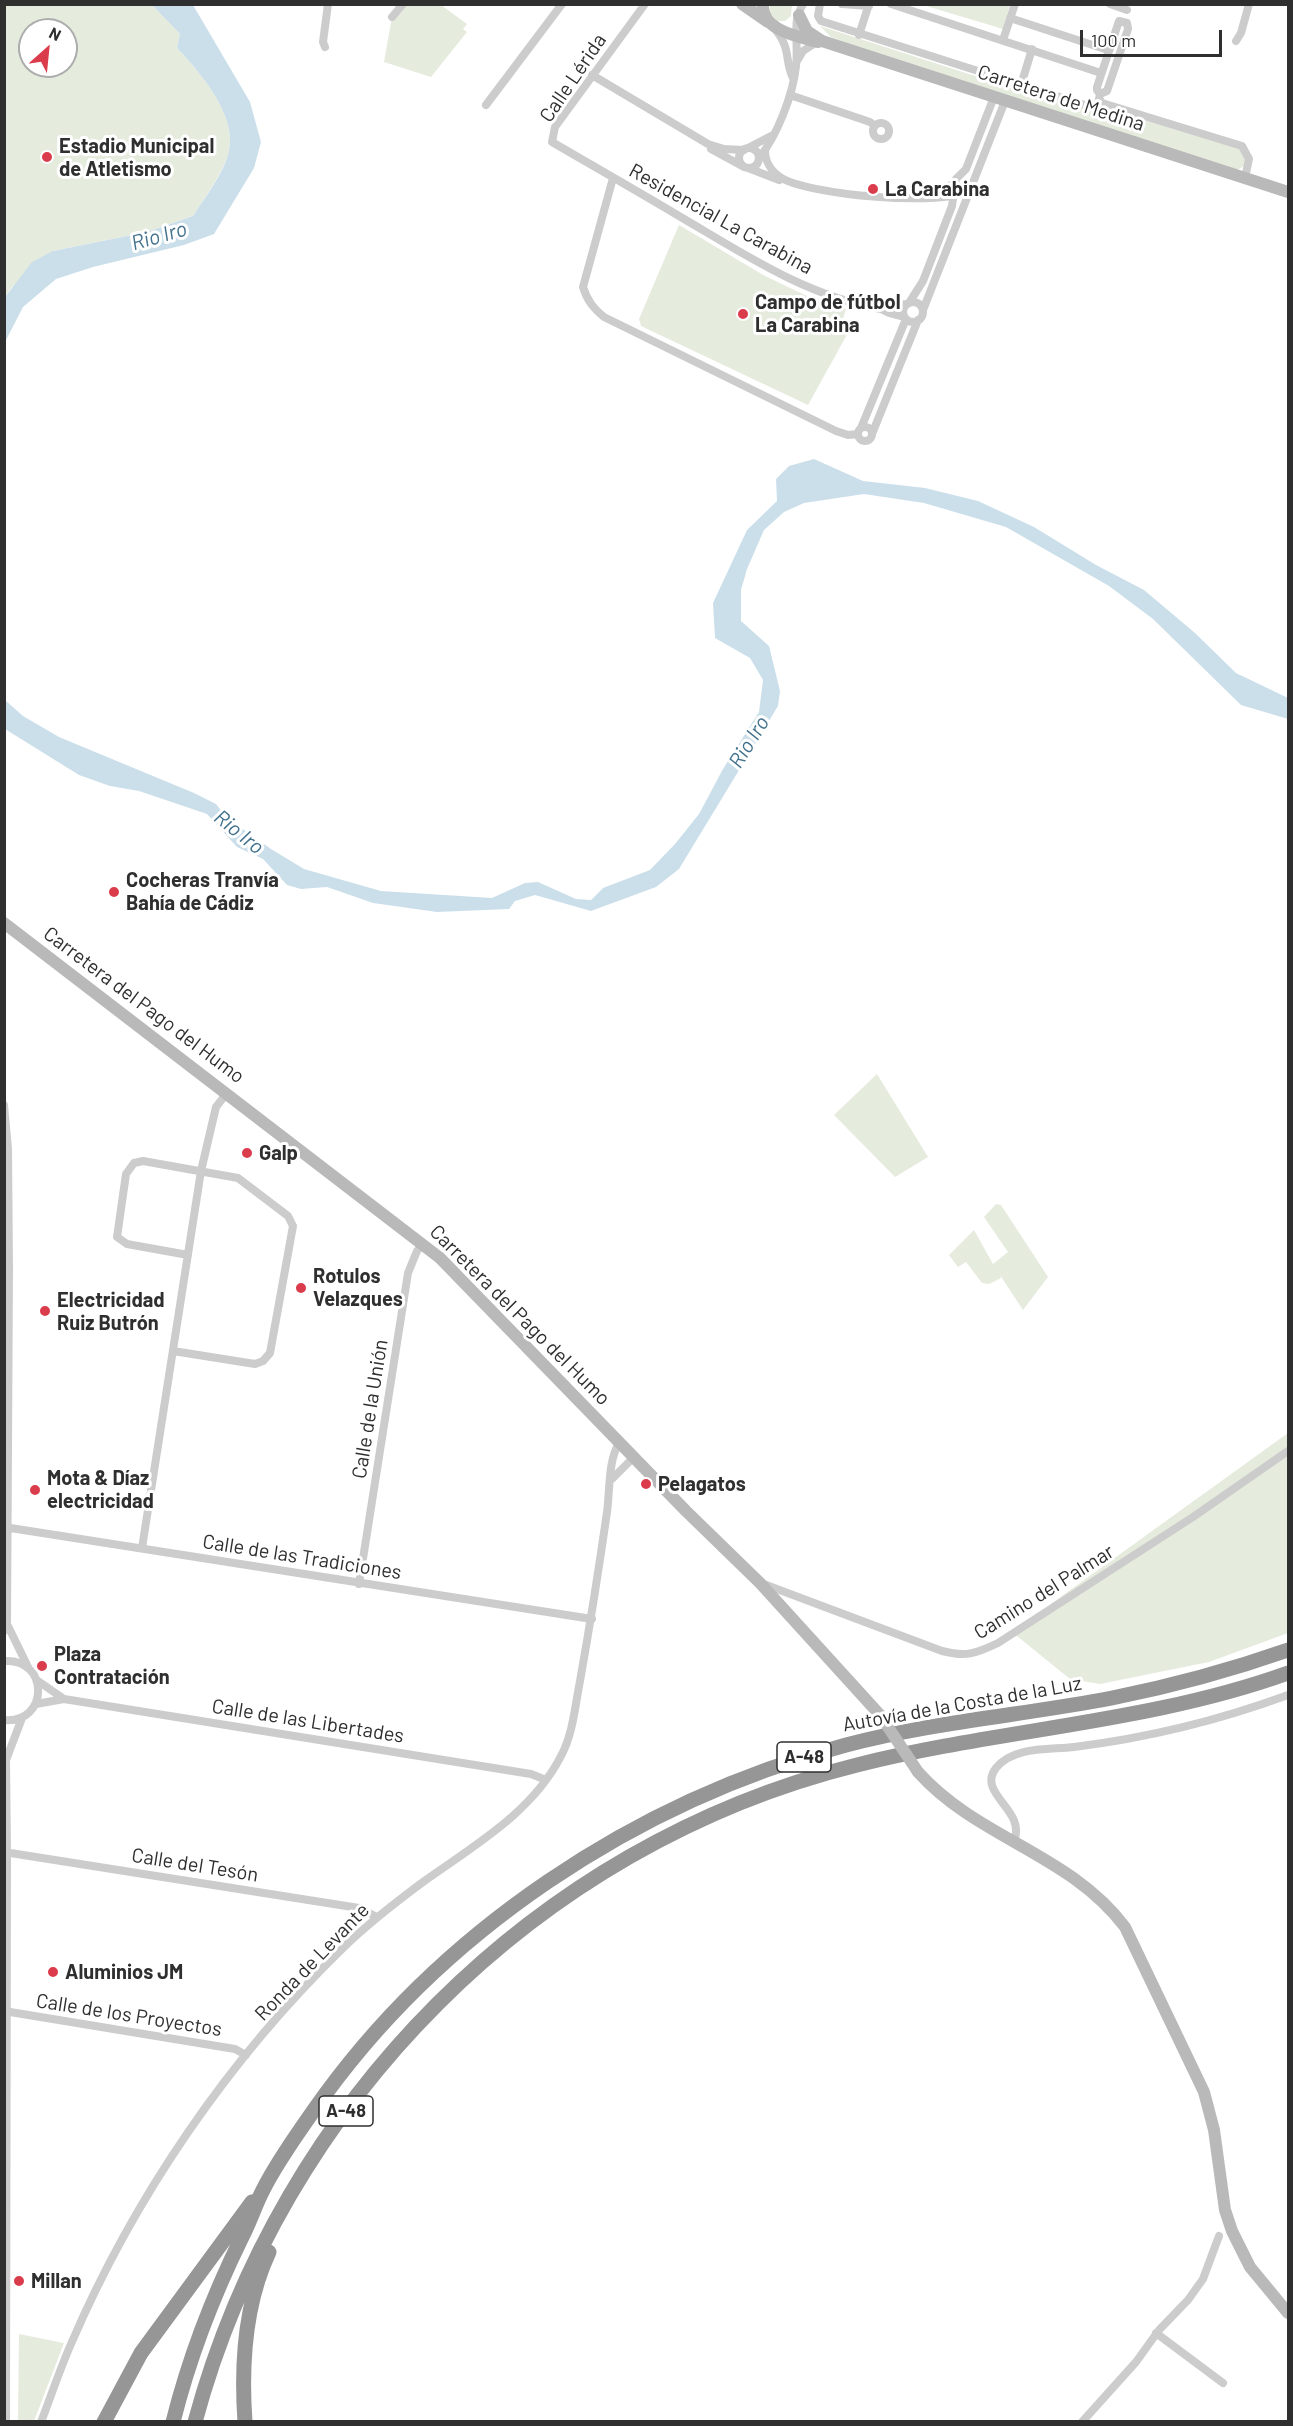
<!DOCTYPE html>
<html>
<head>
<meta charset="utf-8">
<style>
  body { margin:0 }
  #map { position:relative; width:1293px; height:2426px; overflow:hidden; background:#fff; font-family:Barlow,sans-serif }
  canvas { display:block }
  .frame { position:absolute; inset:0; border:6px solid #2f2f2f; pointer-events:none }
  .north { position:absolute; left:18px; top:18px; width:60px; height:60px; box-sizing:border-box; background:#fff; border:2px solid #acacac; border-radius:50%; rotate:27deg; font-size:16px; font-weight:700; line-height:24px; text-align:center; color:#2f2f2f }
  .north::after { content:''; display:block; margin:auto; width:21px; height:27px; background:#db3c4c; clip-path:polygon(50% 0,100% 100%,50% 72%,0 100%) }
  .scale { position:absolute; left:1080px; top:30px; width:142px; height:27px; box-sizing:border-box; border:3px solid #2f2f2f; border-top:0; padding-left:8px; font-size:18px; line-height:21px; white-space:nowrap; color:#2f2f2f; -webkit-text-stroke:4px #fff; paint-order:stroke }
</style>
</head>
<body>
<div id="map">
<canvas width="1293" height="2426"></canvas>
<div class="frame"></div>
<div class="north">N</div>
<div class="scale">100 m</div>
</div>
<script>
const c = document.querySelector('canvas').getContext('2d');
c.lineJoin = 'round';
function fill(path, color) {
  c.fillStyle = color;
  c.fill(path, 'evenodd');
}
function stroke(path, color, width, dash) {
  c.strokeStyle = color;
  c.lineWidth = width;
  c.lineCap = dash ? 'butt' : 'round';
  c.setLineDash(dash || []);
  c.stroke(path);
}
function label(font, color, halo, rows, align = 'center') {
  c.font = font + ' Barlow,sans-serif';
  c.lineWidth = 6;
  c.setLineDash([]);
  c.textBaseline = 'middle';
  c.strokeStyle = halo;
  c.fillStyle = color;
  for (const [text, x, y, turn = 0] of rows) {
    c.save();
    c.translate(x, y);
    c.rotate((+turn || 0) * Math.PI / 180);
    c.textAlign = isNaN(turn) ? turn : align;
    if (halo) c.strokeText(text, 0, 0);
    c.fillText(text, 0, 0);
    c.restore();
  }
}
fill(new Path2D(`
  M 792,4 L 791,16 L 785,21 L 777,21 L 769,12 L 770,5 Z
  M 4,5 L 152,5 L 180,34 L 177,48 C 201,73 240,119 228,155 C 220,177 205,197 193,216 L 147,232 L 53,251 L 12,287 L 5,297 ZM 30,30 L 66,30 L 66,66 L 30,66 Z
  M 401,5 L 441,5 L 467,24 L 463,29 L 467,32 L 431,77 L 384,62 L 392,17 Z
  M 923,5 L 1010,5 L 1003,29 Z
  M 820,26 L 1034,95 L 1102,113 L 1106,110 L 1111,110 L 1241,149 L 1246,155 L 1244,166 L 1236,171 L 852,45 L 831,37 Z
  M 679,225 L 765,276 L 807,296 L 846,309 L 843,319 L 854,322 L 808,405 L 641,326 L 639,319 Z
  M 877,1074 L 928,1157 L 895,1177 L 834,1115 Z
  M 996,1204 L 1001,1205 L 1048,1277 L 1023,1310 L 1000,1275 L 1001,1278 L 989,1284 L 982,1283 L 966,1262 L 958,1267 L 949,1255 L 974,1230 L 993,1264 L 1008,1252 L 984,1217 Z
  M 1288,1433 L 1288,1633 L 1209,1662 L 1100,1684 L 1070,1679 L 1012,1632 Z
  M 19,2334 L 64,2343 L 34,2421 L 18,2421 Z`), '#e5ebdd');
fill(new Path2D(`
  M 152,5 L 193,5 L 250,102 L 261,142 L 254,168 L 214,234 L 184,245 L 93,267 L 56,279 L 23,307 L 5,342 L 5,297 L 32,262 L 53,251 L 147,232 L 193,216 C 205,197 221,177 228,155 C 240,119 201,73 177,48 L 180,34 Z
  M 814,459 L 863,481 L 925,488 L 978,501 L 1034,527 L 1096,565 L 1144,590 L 1195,633 L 1236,673 L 1288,698 L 1288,719 L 1241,705 L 1153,619 L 1109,586 L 1006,527 L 924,503 L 864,494 L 804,503 L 784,512 L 764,530 L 747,569 L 741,590 L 741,621 L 769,646 L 780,691 L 778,706 L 679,869 L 656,887 L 591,911 L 535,895 L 515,901 L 509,909 L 437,912 L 373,903 L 327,887 L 301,889 L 287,885 L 263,859 L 237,847 L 207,814 L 139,791 L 110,786 L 79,775 L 5,729 L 5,700 L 23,716 L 59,737 L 194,793 L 216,804 L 227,818 L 271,849 L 304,869 L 381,891 L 492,898 L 525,883 L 538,882 L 576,899 L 591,900 L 603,888 L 650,870 L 675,844 L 699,814 L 723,769 L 759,712 L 763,680 L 750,658 L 715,638 L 713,603 L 747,530 L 777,501 L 776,479 L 789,466 Z`), '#cbdfea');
stroke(new Path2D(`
  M 645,4 L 555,127 L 552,142 C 595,167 637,191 679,216 C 744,254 806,296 881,309
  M 820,4 L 818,16 L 821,21 L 1085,105 L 1093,106 L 1100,101
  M 842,4 L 869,6
  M 891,4 L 1101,73
  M 1110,4 L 1127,10
  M 800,10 L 803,4
  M 392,17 L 403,4
  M 1010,18 L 1108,50
  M 1119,21 L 1127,23 L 1128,29 L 1107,91 L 1100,94 L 1097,90 L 1097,87 Z
  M 775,29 C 792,50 784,60 793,78
  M 859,35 L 869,4
  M 1003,40 L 1015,4
  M 1236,41 L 1241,33 L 1249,4
  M 325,47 L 323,42 L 328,4
  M 797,61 L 803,51 L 817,42
  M 592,75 L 708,144 L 724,149 L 744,150
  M 1021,85 L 1032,49
  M 1100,94 L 1099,99 L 1102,103 L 1242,146 L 1249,159 L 1245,178
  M 790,95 L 870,122 L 875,126
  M 486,105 L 562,4
  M873 131a8 8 0 1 1 16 0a8 8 0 1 1-16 0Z
  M 748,148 L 771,136
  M739 158a10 10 0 1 1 20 0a10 10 0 1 1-20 0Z
  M 711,149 L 744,167
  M 765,150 C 765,161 771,171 780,177 C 806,195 947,208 971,189
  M 759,158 C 777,136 793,95 796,66 C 798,51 795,35 797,19
  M 748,168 L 779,180
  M 613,178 L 583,287 C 587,300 593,308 604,317 L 836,431 L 848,435 L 858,434
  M 935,196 L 955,182
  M903 312a10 10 0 1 1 20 0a10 10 0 1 1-20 0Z
  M 909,303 L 923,281 L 952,206 L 956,179 L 966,169 L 994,97
  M 923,310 L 1005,101
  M 904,317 L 889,313 L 881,309 L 887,306 L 907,304
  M858 434a7 7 0 1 1 14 0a7 7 0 1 1-14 0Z
  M 861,428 L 906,319
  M 872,434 L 918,320
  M 4,1105 L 8,1149 L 9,1269 L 7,1624 L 4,1631
  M 173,1351 L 255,1364 L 263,1361 L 270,1353 L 293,1226 L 288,1216 L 238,1178 L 143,1161 L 134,1163 L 126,1174 L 117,1237 L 127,1244 L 188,1255
  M 612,1479 L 634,1457
  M 4,1527 L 592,1619
  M 142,1548 L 201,1171 L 216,1107 L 227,1093
  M 761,1583 L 942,1651 C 966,1657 975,1654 998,1643 L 1193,1517 L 1288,1451
  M 359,1584 L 408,1273 L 417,1251 L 423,1244
  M 7,1624 L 28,1667
  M 4,1661 C 50,1658 49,1724 4,1720
  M 38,1681 L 64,1699
  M 36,1704 L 64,1699 L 531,1774 L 546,1780
  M 4,1754 L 6,1760 L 7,1852 L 6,2422
  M 6,1760 L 22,1718
  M 1014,1841 C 1027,1810 976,1794 996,1768 C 1014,1746 1049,1750 1074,1747 C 1147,1738 1220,1720 1288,1695
  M 4,1852 L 359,1908 L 377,1917
  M 4,2011 L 235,2049 L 246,2055
  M 1156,2333 L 1223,2383
  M 41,2422 C 51,2396 60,2369 71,2344 C 134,2197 230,2057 345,1946 C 369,1923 396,1902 423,1882 C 473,1846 532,1813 561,1756 C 573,1734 575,1706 580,1681 C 590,1625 599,1568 607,1512 C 610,1490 608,1461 619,1443
  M 1082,2422 L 1136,2362 L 1159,2330 L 1188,2300 L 1203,2279 L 1219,2236`), '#ccc', 8);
stroke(new Path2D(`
  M 742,4 L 768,22
  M 763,4 C 760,30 799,37 818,42
  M 799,15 L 807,31 L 822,41 L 1288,192
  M 4,923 L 440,1258 L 686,1511 L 760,1583 L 880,1715
  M 918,1772 C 978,1839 1069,1853 1125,1927 L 1204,2092 L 1214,2130 L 1225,2210 L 1232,2231 L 1250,2267 L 1288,2313`), '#b9b9b9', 12);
stroke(new Path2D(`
  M 104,2422 L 141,2353 L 252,2202
  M 173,2422 C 189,2358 213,2296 242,2237 C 250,2222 255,2205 263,2190 C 277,2162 296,2136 314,2110 C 439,1931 636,1801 846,1745 C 933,1722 1024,1715 1112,1698 C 1172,1686 1231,1670 1288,1650
  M 195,2422 C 281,2103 535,1845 857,1765 C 1000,1729 1149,1723 1288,1673
  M 245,2422 C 241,2366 245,2303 269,2252`), '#969696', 15);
stroke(new Path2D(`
  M 880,1715 L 918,1772`), '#b9b9b9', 12);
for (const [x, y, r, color] of [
  [47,157,6,"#db3c4c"],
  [873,189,6,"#db3c4c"],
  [743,314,6,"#db3c4c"],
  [114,892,6,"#db3c4c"],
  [247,1153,6,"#db3c4c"],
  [301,1288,6,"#db3c4c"],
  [45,1311,6,"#db3c4c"],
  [646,1484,6,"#db3c4c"],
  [35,1490,6,"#db3c4c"],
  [42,1666,6,"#db3c4c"],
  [53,1972,6,"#db3c4c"],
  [19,2281,6,"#db3c4c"]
]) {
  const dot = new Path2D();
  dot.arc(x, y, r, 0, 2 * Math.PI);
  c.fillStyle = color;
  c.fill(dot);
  stroke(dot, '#fff', 2);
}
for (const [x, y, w] of [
  [804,1757,54],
  [346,2111,54]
]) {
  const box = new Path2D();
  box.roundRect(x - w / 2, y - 15, w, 30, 4.5);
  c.fillStyle = '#fff';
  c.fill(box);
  stroke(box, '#2f2f2f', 1.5);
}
label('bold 18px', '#2f2f2f', null, [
  ["A-48",804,1757],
  ["A-48",346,2111]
]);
label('20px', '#2f2f2f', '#fff', [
  ["Calle Lérida",573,78,-56],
  ["Carretera de Medina",1061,98,18],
  ["Residencial La Carabina",721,219,29],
  ["Carretera del Pago del Humo",144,1005,37],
  ["Carretera del Pago del Humo",520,1315,45],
  ["Calle de la Unión",370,1409,-81],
  ["Calle de las Tradiciones",302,1557,9],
  ["Camino del Palmar",1044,1592,-32],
  ["Autovía de la Costa de la Luz",962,1704,-10],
  ["Calle de las Libertades",308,1721,9],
  ["Calle del Tesón",195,1865,9],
  ["Ronda de Levante",312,1962,-46],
  ["Calle de los Proyectos",129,2015,9]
]);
label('bold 20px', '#2f2f2f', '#fff', [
  ["Estadio Municipal",59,146],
  ["de Atletismo",59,169],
  ["La Carabina",885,189],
  ["Campo de fútbol",755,302],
  ["La Carabina",755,325],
  ["Cocheras Tranvía",126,880],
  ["Bahía de Cádiz",126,903],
  ["Galp",259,1153],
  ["Rotulos",313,1276],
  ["Velazques",313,1299],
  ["Electricidad",57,1300],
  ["Ruiz Butrón",57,1323],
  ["Mota & Díaz",47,1478],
  ["electricidad",47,1501],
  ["Pelagatos",658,1484],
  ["Plaza",54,1654],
  ["Contratación",54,1677],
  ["Aluminios JM",65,1972],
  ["Millan",31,2281]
], 'left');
label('italic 21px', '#41718c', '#fff', [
  ["Rio Iro",159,236,-16],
  ["Rio Iro",749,742,-58],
  ["Rio Iro",239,832,39]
]);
</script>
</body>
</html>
